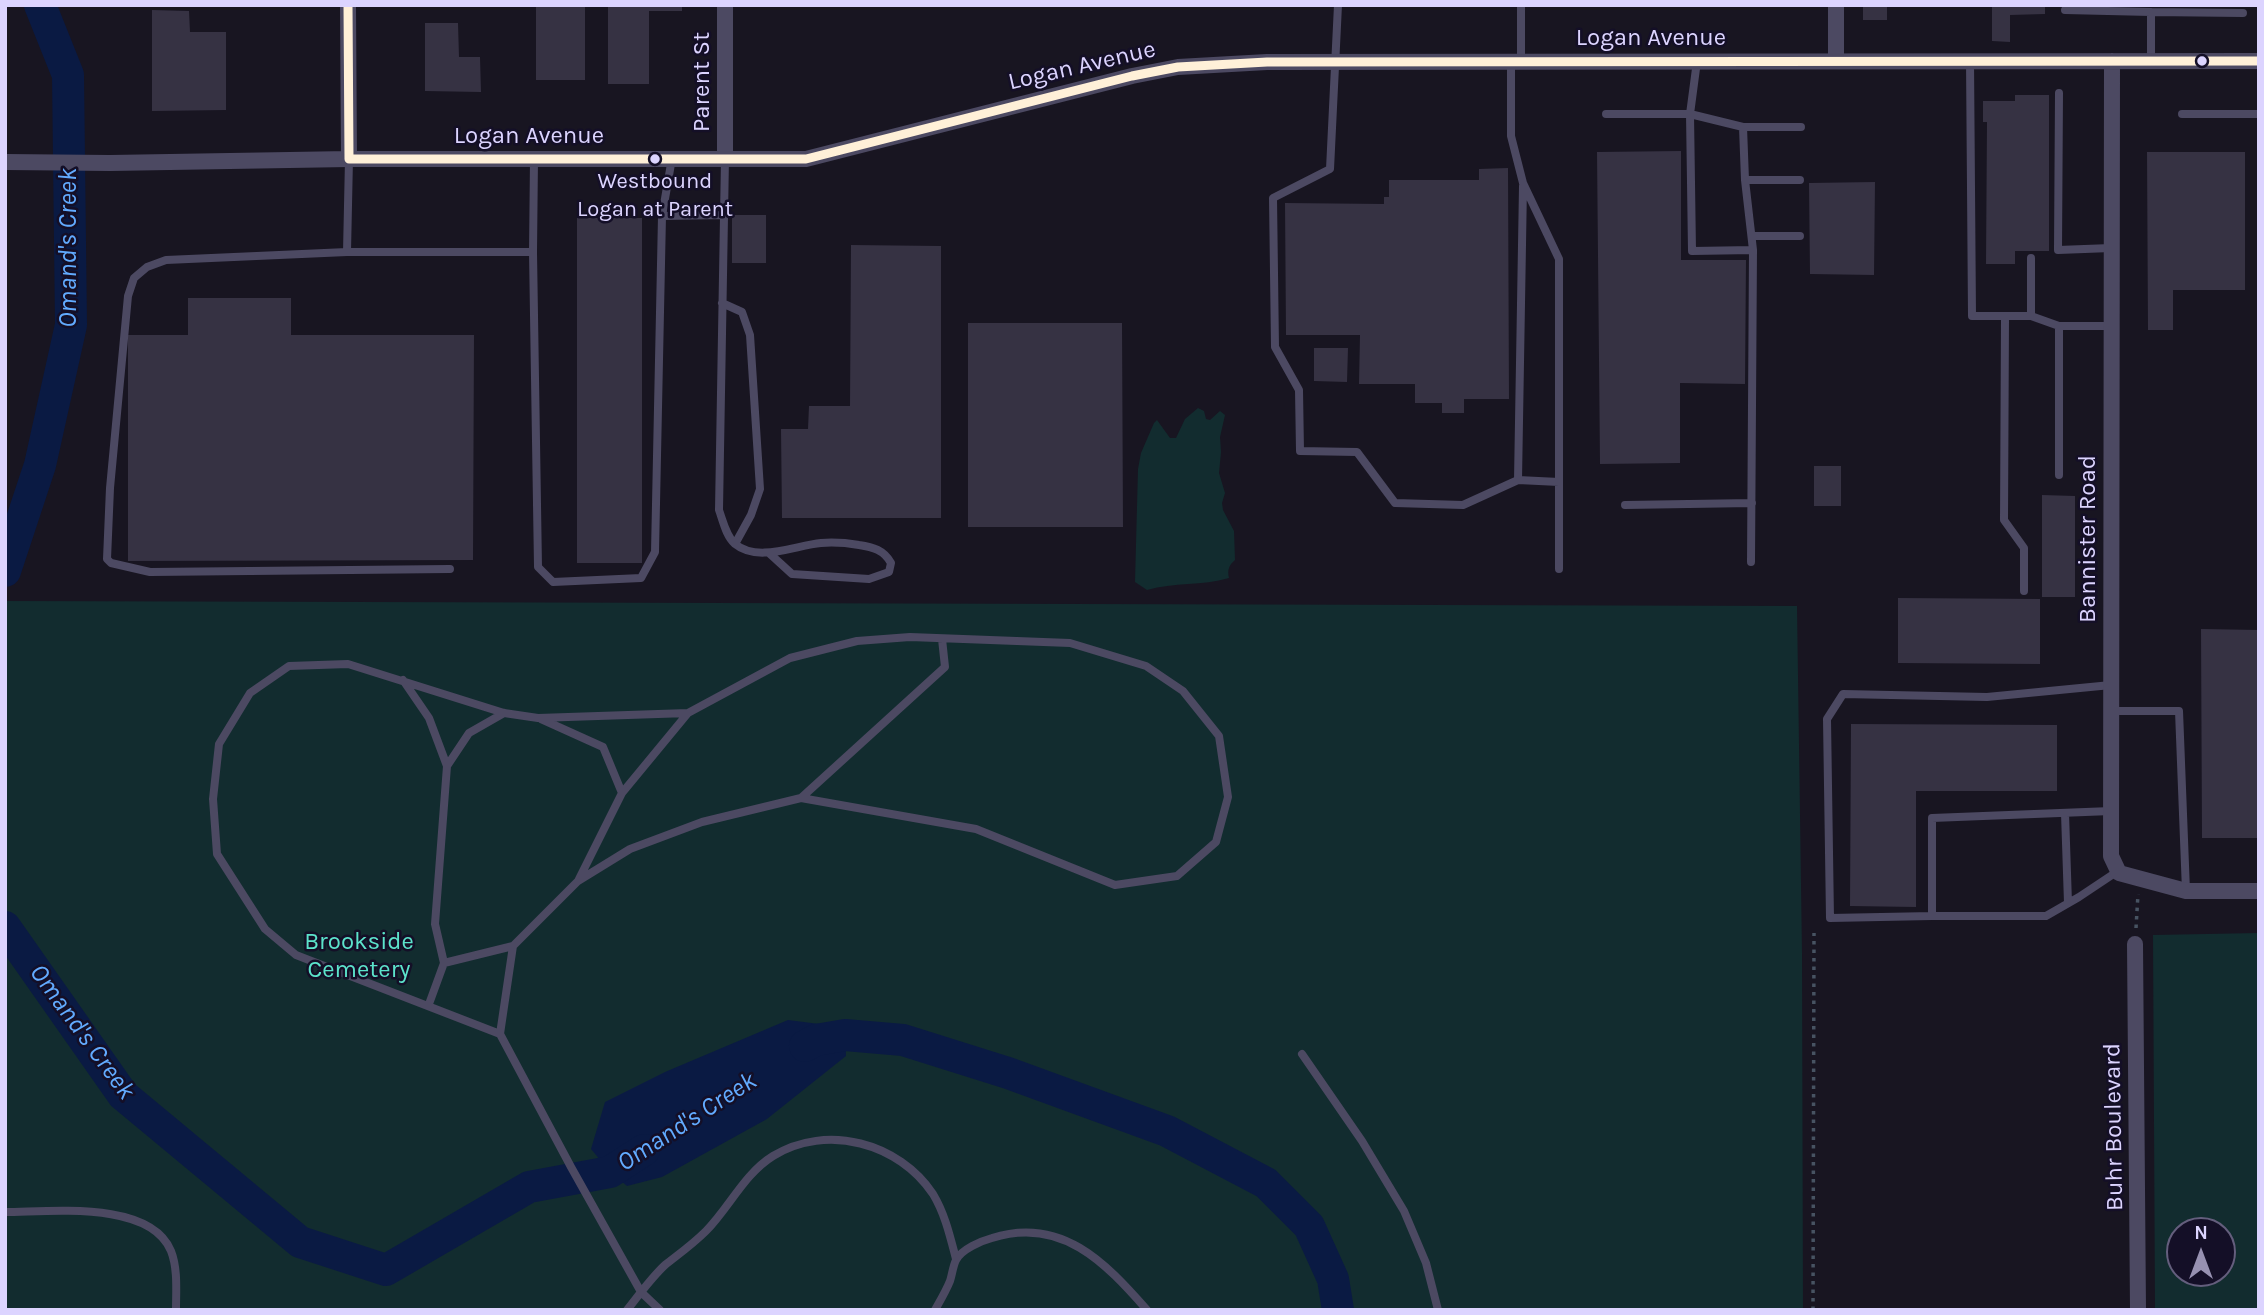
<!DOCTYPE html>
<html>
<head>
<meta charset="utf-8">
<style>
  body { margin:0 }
  #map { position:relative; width:2264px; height:1315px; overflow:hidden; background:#181521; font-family:Karla,sans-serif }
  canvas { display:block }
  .frame { position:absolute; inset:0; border:7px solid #dcd4ff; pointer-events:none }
  .north { position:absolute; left:2166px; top:1217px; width:70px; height:70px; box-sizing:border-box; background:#140f27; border:2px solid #645e7d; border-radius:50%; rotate:0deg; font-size:19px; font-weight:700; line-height:28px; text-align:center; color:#dcd4ff }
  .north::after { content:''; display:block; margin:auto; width:24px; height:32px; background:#9791b1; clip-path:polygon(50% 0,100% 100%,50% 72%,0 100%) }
</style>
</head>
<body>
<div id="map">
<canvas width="2264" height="1315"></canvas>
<div class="frame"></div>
<div class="north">N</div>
</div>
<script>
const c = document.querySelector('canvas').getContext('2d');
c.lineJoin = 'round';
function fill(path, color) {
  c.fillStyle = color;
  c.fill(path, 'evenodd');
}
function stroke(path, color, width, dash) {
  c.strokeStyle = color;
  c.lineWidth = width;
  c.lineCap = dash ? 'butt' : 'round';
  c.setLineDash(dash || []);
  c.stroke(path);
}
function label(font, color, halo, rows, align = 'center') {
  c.font = font + ' Karla,sans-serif';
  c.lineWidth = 5;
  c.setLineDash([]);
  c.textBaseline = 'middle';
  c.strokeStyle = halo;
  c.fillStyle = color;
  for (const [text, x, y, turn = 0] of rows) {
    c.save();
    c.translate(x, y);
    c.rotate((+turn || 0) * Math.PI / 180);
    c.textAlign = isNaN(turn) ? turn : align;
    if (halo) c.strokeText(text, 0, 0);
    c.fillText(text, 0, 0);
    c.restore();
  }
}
fill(new Path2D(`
  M 1198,408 L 1204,411 L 1206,419 L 1210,420 L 1220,411 L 1225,415 L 1220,437 L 1221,452 L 1219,473 L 1225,493 L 1222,503 L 1223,510 L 1234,531 L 1235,560 C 1229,565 1227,570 1229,578 C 1202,586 1174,582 1147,590 L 1135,582 L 1138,469 L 1141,453 L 1154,423 L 1157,420 L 1170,438 L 1176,438 L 1185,419 Z
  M 5,601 L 1797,606 L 1802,953 L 1803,1310 L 5,1310 Z
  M 2259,933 L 2259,1310 L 2155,1310 L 2153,935 ZM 2180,1231 L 2222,1231 L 2222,1273 L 2180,1273 Z`), '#122c2f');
fill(new Path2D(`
  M 788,1020 L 835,1026 L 845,1035 L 846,1056 L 767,1119 L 662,1177 L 627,1186 L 610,1172 L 591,1149 L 605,1102 L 665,1072 Z`), '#0a1a43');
stroke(new Path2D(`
  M 5,571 L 40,465 L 71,325 L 68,75 L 40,5
  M 5,927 L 123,1095 L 300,1242 L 386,1270 L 529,1187 L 610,1172 L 644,1150
  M 805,1046 L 816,1040 L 845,1035 L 903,1040 L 1008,1073 L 1167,1131 L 1266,1183 L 1309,1226 L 1333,1279 L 1338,1310`), '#0a1a43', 32);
fill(new Path2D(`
  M 536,5 L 585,5 L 585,80 L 536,80 Z
  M 608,5 L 682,5 L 682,11 L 649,11 L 649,84 L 608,84 Z
  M 1863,5 L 1887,5 L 1887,20 L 1863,20 Z
  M 1992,5 L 2045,5 L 2045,14 L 2010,15 L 2010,42 L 1992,41 Z
  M 152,10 L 189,11 L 190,32 L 226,32 L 226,110 L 152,111 Z
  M 425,23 L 458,23 L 459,57 L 480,57 L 481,92 L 425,91 Z
  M 2015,95 L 2049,95 L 2049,251 L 2015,251 L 2015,264 L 1986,264 L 1987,122 L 1983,122 L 1983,101 L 2015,101 Z
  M 1681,151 L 1681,260 L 1746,260 L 1745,384 L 1680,383 L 1680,463 L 1600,464 L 1597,152 Z
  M 2147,152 L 2245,152 L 2245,290 L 2173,290 L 2173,330 L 2148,330 Z
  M 1508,168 L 1509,399 L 1464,399 L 1464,413 L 1442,413 L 1442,403 L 1415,403 L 1415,384 L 1359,384 L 1360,335 L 1286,335 L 1285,203 L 1384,204 L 1384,197 L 1389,197 L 1389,180 L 1479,180 L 1479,169 Z
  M 1875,182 L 1874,275 L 1810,274 L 1809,183 Z
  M 732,215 L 766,215 L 766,263 L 732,263 Z
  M 577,218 L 642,218 L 642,563 L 577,563 Z
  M 851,245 L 941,246 L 941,518 L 782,518 L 781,429 L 808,429 L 809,406 L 850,406 Z
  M 188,298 L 291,298 L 291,335 L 474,335 L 473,560 L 128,561 L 128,335 L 188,335 Z
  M 968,323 L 1122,323 L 1123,527 L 968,527 Z
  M 1314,348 L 1348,348 L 1347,382 L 1314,381 Z
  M 1814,466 L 1841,466 L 1841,506 L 1814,506 Z
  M 2042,495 L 2075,496 L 2075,597 L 2042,597 Z
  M 1898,598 L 2040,599 L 2040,664 L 1898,663 Z
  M 2201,629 L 2259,630 L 2259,838 L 2202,838 Z
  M 1851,724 L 2057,725 L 2057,791 L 1916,791 L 1916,907 L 1850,906 Z`), '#363243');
stroke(new Path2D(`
  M 2136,928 L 2138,894
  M 1813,1310 L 1814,933`), '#475362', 3.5, [3.5, 5]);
stroke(new Path2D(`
  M 1338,5 L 1330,169 L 1273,198 L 1275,347 L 1299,390 L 1300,451 L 1357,452 L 1395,503 L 1463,505 L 1518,480
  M 1521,5 L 1521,61
  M 2065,10 L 2151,12
  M 1970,60 L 1972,316 L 2031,316
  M 1511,61 L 1511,136 L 1523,183 L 1559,259 L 1559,569
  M 1697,61 L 1690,114 L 1743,127 L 1745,180 L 1753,250 L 1751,562
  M 2151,61 L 2151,12 L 2243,13
  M 2059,93 L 2058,250 L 2111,248
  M 1606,114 L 1690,114 L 1692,251 L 1753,250
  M 2182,114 L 2259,114
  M 1743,127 L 1801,127
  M 725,158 L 719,510 C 723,521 726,536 735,544 C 758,563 796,545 821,543 C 834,542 847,543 859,545 C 873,547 884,550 891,563 L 889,572 L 869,579 L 792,574 L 769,553
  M 349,159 L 347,252 L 533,252 L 534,159
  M 1745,180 L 1800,180
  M 1523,186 L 1518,480 L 1559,482
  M 662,216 L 724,215
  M 1752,236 L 1800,236
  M 347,252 L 166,260 L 147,267 L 134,278 L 128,296 L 110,488 L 107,559 L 111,563 L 150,572 L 450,569
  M 533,252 L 538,567 L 553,582 L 641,578 L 655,552 L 662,216 L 672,158
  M 2031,258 L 2031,316 L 2059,326
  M 722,303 L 742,312 L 750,335 L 760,489 L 751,515 L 735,544
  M 2005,317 L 2004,520 L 2024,548 L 2024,591
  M 2059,475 L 2059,326 L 2111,326
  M 1625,505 L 1752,503
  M 403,680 L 429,718 L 447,766
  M 2111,711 L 2179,711 L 2186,891
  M 541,719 L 603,747 L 622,793 L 579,879
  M 622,793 L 688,713
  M 801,798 L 945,667 L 942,639
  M 2111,811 L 1932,818 L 1932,916 L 2046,916 L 2079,897 L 2118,871
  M 2065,813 L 2068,903
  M 1932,916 L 1830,918 L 1827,719 L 1843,694 L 1987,697 L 2111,685
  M 444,963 L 435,924 L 447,766 L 469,733 L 504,713
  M 429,1004 L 444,963 L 513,946
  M 500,1034 L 513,946 L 578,881 L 630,849 L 702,822 L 801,798 L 976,829 L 1115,885 L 1177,876 L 1216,842 L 1228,797 L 1219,736 L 1183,691 L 1146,666 L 1070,643 L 910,637 L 857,641 L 790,658 L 688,713 L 538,718 L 504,713 L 348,664 L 289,666 L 250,693 L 219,744 L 213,799 L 217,854 L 265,929 L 296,955 L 500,1034 L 571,1167 L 641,1292 L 660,1310
  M 1302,1054 L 1362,1141 L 1404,1211 L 1426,1263 L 1438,1310
  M 5,1212 C 50,1212 150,1200 171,1251 C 178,1269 176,1290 176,1310
  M 627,1310 C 639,1295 651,1278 665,1265 C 679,1254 693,1244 706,1231 C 729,1208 744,1174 773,1156 C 827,1123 899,1143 933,1194 C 945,1214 950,1236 956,1259
  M 935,1310 C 940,1301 946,1291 950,1281 C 952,1275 953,1266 956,1260 C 962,1249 981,1241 992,1238 C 1061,1216 1105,1262 1147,1310`), '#4c4962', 8);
stroke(new Path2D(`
  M 348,5 L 349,159
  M 725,5 L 725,158
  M 1836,60 L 1836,5
  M 2112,61 L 2111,856 L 2119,873 L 2186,891 L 2259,891
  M 5,162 L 110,163 L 349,159 L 806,159 L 1132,76 L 1178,67 L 1267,62 L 2259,61
  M 2135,944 L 2138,1310`), '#4c4962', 16);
stroke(new Path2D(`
  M 348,5 L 349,159
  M 349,159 L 806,159 L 1132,76 L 1178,67 L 1267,62 L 2259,61`), '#fff0d8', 9);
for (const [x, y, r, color] of [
  [2202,61,6,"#dcd4ff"],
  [655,159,6,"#dcd4ff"]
]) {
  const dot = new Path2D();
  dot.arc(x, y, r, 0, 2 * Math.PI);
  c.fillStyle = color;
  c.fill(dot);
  stroke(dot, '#140f27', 2.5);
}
label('22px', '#dcd4ff', '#140f27', [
  ["Westbound",655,182],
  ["Logan at Parent",655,210]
]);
label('24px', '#dcd4ff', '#140f27', [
  ["Logan Avenue",1651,38],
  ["Logan Avenue",1082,66,-13],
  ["Parent St",702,82,-90],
  ["Logan Avenue",529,136],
  ["Bannister Road",2088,539,-90],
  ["Buhr Boulevard",2114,1127,-91]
]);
label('24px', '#5ce3cb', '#140f27', [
  ["Brookside",359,942],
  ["Cemetery",359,970]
]);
label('italic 26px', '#62abff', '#140f27', [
  ["Omand's Creek",69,248,-90],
  ["Omand's Creek",82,1032,54],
  ["Omand's Creek",687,1122,-33]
]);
</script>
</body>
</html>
